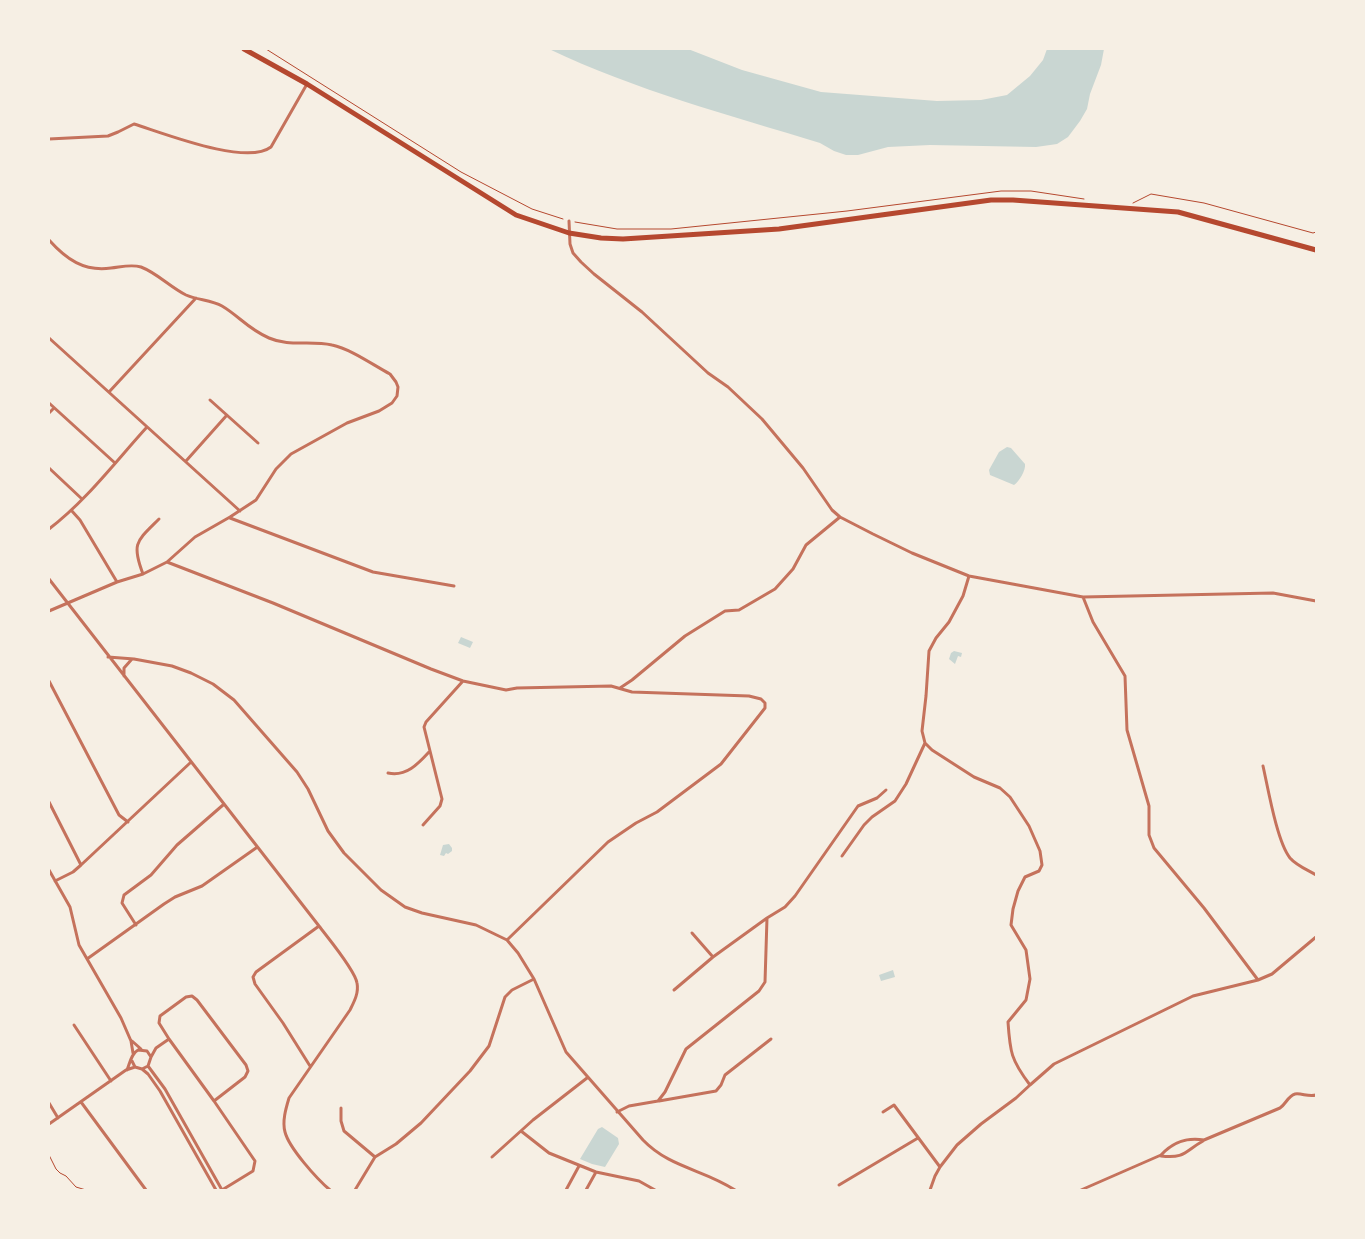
<!DOCTYPE html>
<html>
<head>
<meta charset="utf-8">
<style>
  body { margin:0 }
  #map { position:relative; width:1365px; height:1239px; overflow:hidden; background:#f6efe4; font-family:Lora,serif }
  canvas { display:block }
  .frame { position:absolute; inset:0; border:50px solid #f6efe4; pointer-events:none }
</style>
</head>
<body>
<div id="map">
<canvas width="1365" height="1239"></canvas>
<div class="frame"></div>
</div>
<script>
const c = document.querySelector('canvas').getContext('2d');
c.lineJoin = 'round';
function fill(path, color) {
  c.fillStyle = color;
  c.fill(path, 'evenodd');
}
function stroke(path, color, width, dash) {
  c.strokeStyle = color;
  c.lineWidth = width;
  c.lineCap = dash ? 'butt' : 'round';
  c.setLineDash(dash || []);
  c.stroke(path);
}
fill(new Path2D(`
  M 549,49 L 688,49 L 742,70 L 821,92 L 937,101 L 981,100 L 1007,95 L 1030,76 L 1043,60 L 1047,49 L 1104,49 L 1101,65 L 1090,94 L 1087,109 L 1080,121 L 1068,137 L 1057,144 L 1036,147 L 930,145 L 888,147 L 858,155 L 846,155 L 834,151 L 820,143 C 729,115 635,90 549,49 Z
  M 1007,447 L 1011,448 L 1025,464 C 1026,470 1019,482 1014,485 L 990,475 L 989,470 L 999,452 Z
  M 461,637 L 473,642 L 470,648 L 458,643 Z
  M 954,651 L 962,653 L 961,657 L 958,656 L 955,664 L 949,659 L 951,653 Z
  M 449,844 L 452,848 L 452,851 L 448,854 L 446,853 L 444,856 L 440,855 L 443,845 Z
  M 893,970 L 895,977 L 881,981 L 879,975 Z
  M 602,1127 L 618,1138 L 619,1144 L 605,1167 L 592,1164 L 580,1159 L 598,1129 Z`), '#c9d6d2');
stroke(new Path2D(`
  M 266,49 L 461,172 L 532,209 L 563,219
  M 1133,203 L 1151,194 L 1204,203 L 1313,233 L 1316,232
  M 575,222 L 617,229 L 671,229 L 847,211 L 1001,191 L 1031,191 L 1084,199
  M 49,1155 L 56,1169 L 60,1173 L 66,1176 L 76,1187 L 86,1190`), '#b5482f', 1);
stroke(new Path2D(`
  M 49,139 L 108,136 L 118,132 L 134,124 C 163,133 246,166 271,147 L 307,84
  M 569,221 L 570,244 L 573,253 L 581,262 L 594,274 L 642,312 L 708,373 L 728,387 L 762,419 L 803,468 L 832,510 L 840,517 L 873,534 L 912,553 L 969,576 L 1083,597 L 1273,593 L 1316,601
  M 49,240 C 66,259 84,272 111,268 C 121,267 131,264 141,267 C 157,273 170,287 186,295 C 197,300 212,300 222,306 C 239,316 248,329 269,338 C 289,347 311,340 332,345 C 351,349 373,365 390,374 L 396,382 L 398,387 L 397,396 L 392,403 L 379,411 L 347,423 L 291,454 L 276,469 L 256,500 L 230,517 L 195,537 L 167,562
  M 49,338 L 240,511
  M 109,392 L 196,298
  M 210,400 L 258,443
  M 49,403 L 115,463
  M 49,413 L 54,408
  M 186,461 L 227,415
  M 49,468 L 82,499
  M 71,510 L 80,520 L 117,582
  M 230,518 L 373,572 L 454,586
  M 49,529 C 86,501 116,461 147,427
  M 143,574 C 131,543 137,541 159,519
  M 969,576 L 963,596 L 949,622 L 936,638 L 929,651 L 926,696 L 922,731 L 925,743 L 932,750 L 974,777 L 1000,788 L 1010,797 L 1029,826 L 1040,851 L 1042,865 L 1039,871 L 1025,877 L 1018,891 L 1013,909 L 1011,925 L 1026,950 L 1030,979 L 1026,1000 L 1008,1022 C 1010,1052 1011,1060 1030,1085
  M 49,579 L 319,926 C 328,938 355,970 357,983 C 359,993 354,1002 350,1010 L 289,1098 C 286,1108 282,1121 285,1132 C 289,1148 317,1179 330,1190
  M 1083,597 L 1093,622 L 1125,676 L 1127,730 L 1149,806 L 1149,835 L 1154,848 L 1204,908 L 1258,980
  M 49,611 L 117,582 L 143,574 L 167,562 L 273,603 L 431,669 L 463,681 L 506,690 L 517,688 L 611,686 L 632,692 L 749,696 L 761,699 L 765,703 L 765,708 L 721,764 L 657,812 L 636,823 L 608,842 L 507,940
  M 108,657 L 134,659 L 172,666 L 191,673 L 213,684 L 234,700 L 297,772 L 308,789 L 328,831 L 344,853 L 381,890 L 405,907 L 422,913 L 476,925 L 507,940 L 518,953 L 534,979 L 566,1052 L 643,1140 C 670,1168 703,1169 735,1190
  M 124,676 L 124,668 L 132,659
  M 49,681 L 119,815 L 128,822
  M 620,688 L 632,680 L 685,636 L 725,611 L 739,610 L 775,589 L 793,569 L 806,545 L 840,517
  M 1263,766 C 1268,788 1277,842 1290,858 C 1297,866 1308,870 1316,875
  M 388,773 C 406,777 418,764 429,752
  M 49,802 L 81,865
  M 423,825 L 440,806 L 442,799 L 424,727 L 426,722 L 463,681
  M 842,856 L 864,825 L 872,817 L 895,801 L 906,784 L 925,743
  M 49,870 L 70,907 L 79,945 L 121,1018 L 131,1041 L 133,1053
  M 55,881 L 73,872 L 81,865 L 190,763
  M 136,925 L 122,903 L 124,895 L 151,875 L 177,845 L 223,805
  M 692,933 L 713,957
  M 87,959 L 164,904 L 175,897 L 202,886 L 256,848
  M 674,990 L 713,957 L 767,918
  M 74,1025 L 111,1081
  M 169,1039 L 159,1023 L 160,1016 L 186,997 L 192,996 L 197,1000 L 246,1065 L 248,1071 L 245,1077 L 214,1101
  M 132,1041 L 141,1049
  M 151,1057 L 156,1048 L 169,1039 L 214,1101 L 255,1161 L 253,1171 L 222,1190
  M 148,1066 L 165,1089 L 222,1190
  M 310,1066 L 283,1023 L 255,984 L 253,977 L 256,972 L 319,926
  M 142,1069 L 148,1074 L 160,1091 L 216,1190
  M 127,1070 C 130,1063 131,1054 138,1050 L 147,1051 L 151,1057 L 148,1066 L 142,1069 L 135,1067 L 132,1061
  M 659,1101 L 716,1091 L 721,1085 L 725,1075 L 771,1039
  M 81,1102 L 146,1190
  M 49,1103 L 58,1118
  M 341,1108 L 341,1121 L 344,1131 L 375,1157
  M 617,1112 L 629,1106 L 658,1101 L 665,1092 L 686,1049 L 759,991 L 765,982 L 767,918 L 785,907 L 795,896 L 858,806 L 877,798 L 886,790
  M 883,1112 L 894,1105 L 940,1167
  M 49,1124 L 126,1070 L 135,1067
  M 521,1131 L 549,1153 L 596,1172 L 639,1181 L 655,1190
  M 1161,1156 C 1185,1159 1185,1151 1203,1141
  M 492,1157 L 533,1120 L 587,1078
  M 839,1185 L 918,1138
  M 355,1190 L 375,1157 L 396,1144 L 421,1123 L 470,1071 L 489,1046 L 505,997 L 512,990 L 534,979
  M 566,1190 L 579,1166
  M 586,1190 L 596,1172
  M 930,1190 L 935,1176 L 940,1167 L 957,1145 L 981,1124 L 1016,1098 L 1030,1085 L 1054,1064 L 1193,996 L 1258,980 L 1272,974 L 1316,937
  M 1081,1190 L 1161,1155 C 1173,1142 1186,1137 1204,1140 L 1280,1108 C 1286,1104 1288,1096 1295,1094 C 1302,1093 1308,1097 1316,1095`), '#c5725c', 3);
stroke(new Path2D(`
  M 244,49 L 307,84 L 516,215 L 569,233 L 601,238 L 623,239 L 779,229 L 991,200 L 1013,200 L 1178,212 L 1316,250`), '#b5482f', 5);
</script>
</body>
</html>
